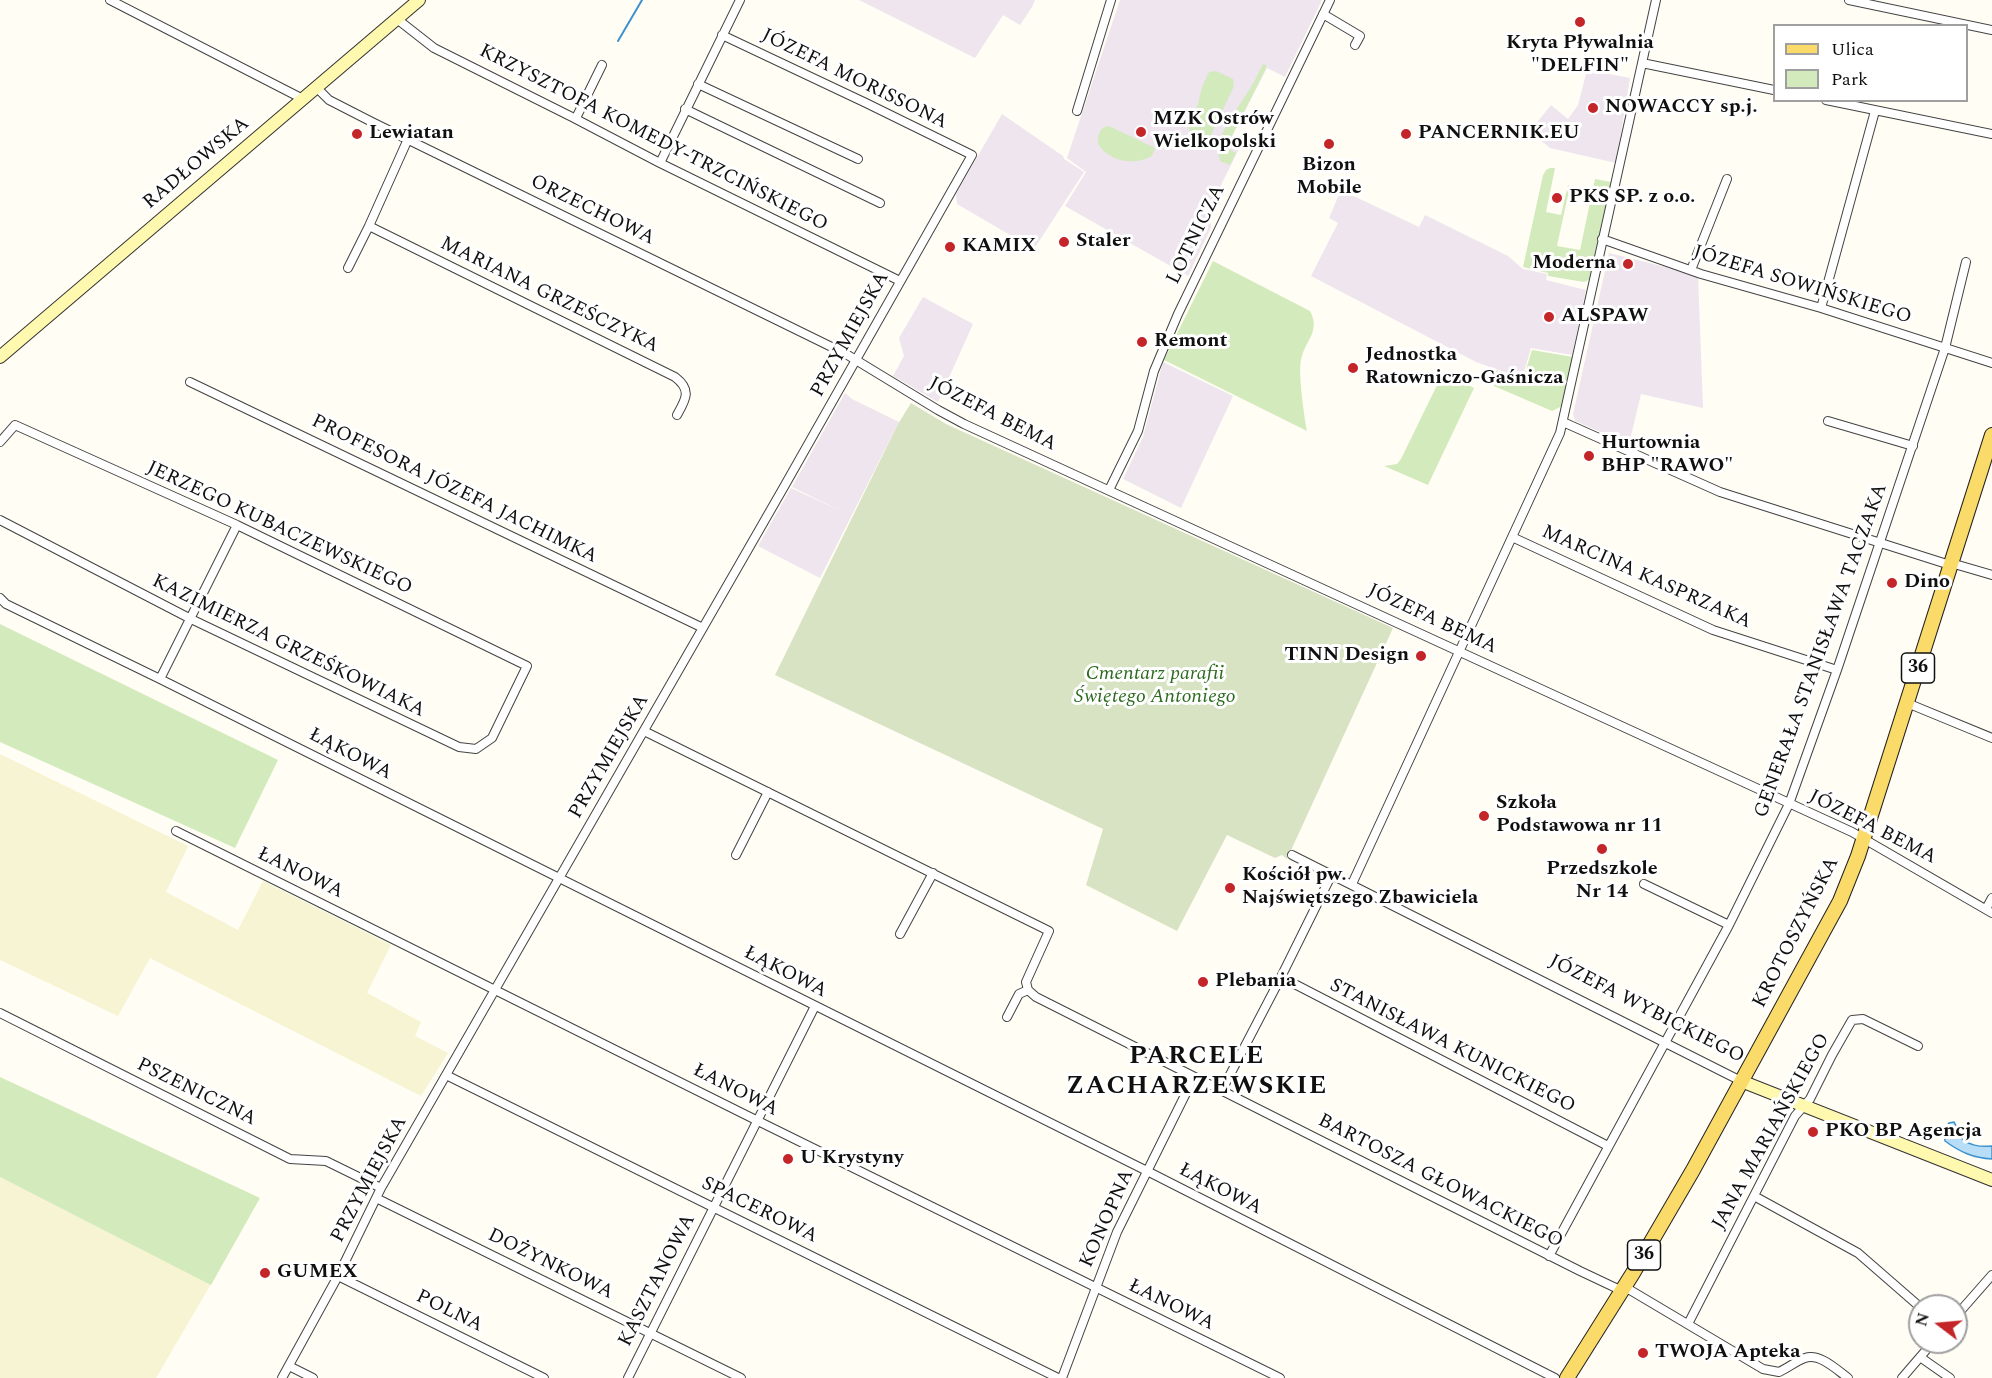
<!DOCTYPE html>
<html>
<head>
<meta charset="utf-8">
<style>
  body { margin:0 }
  #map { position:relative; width:1992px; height:1378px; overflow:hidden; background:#fffdf4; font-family:Spectral,serif }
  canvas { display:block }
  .legend { position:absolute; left:1773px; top:24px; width:195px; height:78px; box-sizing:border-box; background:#fff; border:2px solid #9f9f9f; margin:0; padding:8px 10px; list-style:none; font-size:18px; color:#101010 }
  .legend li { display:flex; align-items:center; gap:12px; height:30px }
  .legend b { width:30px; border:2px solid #9f9f9f }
  .north { position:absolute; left:1908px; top:1294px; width:60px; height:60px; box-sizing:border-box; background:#fff; border:2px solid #9f9f9f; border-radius:50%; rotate:286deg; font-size:16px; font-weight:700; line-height:24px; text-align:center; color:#101010 }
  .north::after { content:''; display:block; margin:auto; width:21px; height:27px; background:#c42529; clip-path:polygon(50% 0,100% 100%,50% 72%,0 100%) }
</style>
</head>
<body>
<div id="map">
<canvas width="1992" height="1378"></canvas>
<ul class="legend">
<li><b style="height:8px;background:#fada69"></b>Ulica</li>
<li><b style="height:16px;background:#d3ebbc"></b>Park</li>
</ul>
<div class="north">N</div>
</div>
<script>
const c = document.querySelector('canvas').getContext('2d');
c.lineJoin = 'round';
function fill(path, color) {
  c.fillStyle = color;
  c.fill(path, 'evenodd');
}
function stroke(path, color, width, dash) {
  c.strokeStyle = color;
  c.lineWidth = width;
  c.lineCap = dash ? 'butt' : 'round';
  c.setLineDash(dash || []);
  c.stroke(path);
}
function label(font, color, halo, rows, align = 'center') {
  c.font = font + ' Spectral,serif';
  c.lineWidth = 6;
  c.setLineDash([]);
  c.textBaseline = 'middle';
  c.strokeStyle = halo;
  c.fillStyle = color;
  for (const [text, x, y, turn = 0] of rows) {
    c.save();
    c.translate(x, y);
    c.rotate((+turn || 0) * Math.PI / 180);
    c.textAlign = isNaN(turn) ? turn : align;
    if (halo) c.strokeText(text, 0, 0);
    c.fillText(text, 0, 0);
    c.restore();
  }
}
fill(new Path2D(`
  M 859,0 L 1035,0 L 1032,7 L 1020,25 L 1003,15 L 975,58 Z
  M 1120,0 L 1322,0 L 1285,77 L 1267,68 L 1228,144 L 1239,149 L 1209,209 L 1211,228 L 1188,276 L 1065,206 L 1086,172 L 1067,158 Z
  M 1587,70 L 1630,78 L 1616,163 L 1550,148 L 1530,131 L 1551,105 L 1568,119 L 1578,105 Z
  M 1002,114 L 1063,156 L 1064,159 L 1084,172 L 1034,249 L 957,204 L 956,194 Z
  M 1341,190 L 1419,227 L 1425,215 L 1508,256 L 1523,269 L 1547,274 L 1546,280 L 1586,290 L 1572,355 L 1531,348 L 1522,378 L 1476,362 L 1311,276 L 1338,223 L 1329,218 Z
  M 1609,253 L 1698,275 L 1703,408 L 1641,394 L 1629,444 L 1575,421 L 1573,414 Z
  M 923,297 L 973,324 L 938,402 L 893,376 L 904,356 L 899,338 Z
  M 1163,362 L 1233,396 L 1181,508 L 1123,479 L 1143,437 Z
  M 845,393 L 852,399 L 899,422 L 820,578 L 758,546 L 791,488 L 843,512 L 792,487 Z`), '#eee5ef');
fill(new Path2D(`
  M 0,754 L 188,846 L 166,892 L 238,930 L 263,881 L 391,945 L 367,993 L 421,1022 L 415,1036 L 448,1053 L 421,1096 L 150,958 L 118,1016 L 0,960 Z
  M 0,1177 L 211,1284 L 156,1378 L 0,1378 Z`), '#f6f4d3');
fill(new Path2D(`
  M 1263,64 L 1266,65 L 1266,68 L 1226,148 L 1236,153 L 1230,165 L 1220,161 C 1212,135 1241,106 1252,85 C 1256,79 1259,71 1263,64 Z
  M 1216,71 L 1233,79 L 1234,86 L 1211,135 L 1201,139 L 1190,134 L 1188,125 L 1198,104 L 1202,87 L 1209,72 Z
  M 1109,126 L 1155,148 L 1152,156 C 1135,166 1109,162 1098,144 C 1098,135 1099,127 1109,126 Z
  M 1550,168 L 1555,168 L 1546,212 L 1561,215 L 1568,185 L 1570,186 L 1557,246 L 1580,250 L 1595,179 L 1611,182 L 1589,280 L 1584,282 L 1548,276 L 1548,273 L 1523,267 L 1543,175 L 1546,170 Z
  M 1213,261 L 1310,311 C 1321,332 1305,340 1301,360 C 1298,372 1304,416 1307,431 L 1164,360 Z
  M 1532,350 L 1573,357 L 1562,406 L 1552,411 L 1494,386 L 1493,369 L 1523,379 Z
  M 1451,377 L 1474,388 L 1428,485 L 1384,466 L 1397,464 L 1401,459 L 1440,379 Z
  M 0,624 L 278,760 L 235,848 L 0,742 Z
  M 0,1077 L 260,1198 L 211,1285 L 0,1177 Z`), '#d3ebbc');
fill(new Path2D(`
  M 911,403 L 946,424 L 1393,628 L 1287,859 L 1282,855 L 1275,858 L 1227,835 L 1177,931 L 1086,885 L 1103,829 L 775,675 L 898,424 Z`), '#d8e3c3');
const water = new Path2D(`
  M 1954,1122 C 1957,1127 1957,1132 1960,1136 C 1966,1146 1982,1147 1992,1146 L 1992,1159 C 1973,1158 1960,1152 1945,1141 L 1944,1130 L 1949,1123 Z`);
fill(water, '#b8def7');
stroke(water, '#3d92d0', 1.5);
stroke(new Path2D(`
  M 618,41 L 642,0`), '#3d92d0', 2);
const street = new Path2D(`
  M 110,0 L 303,99
  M 1849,0 L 1992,30
  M 1323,14 L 1360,36 L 1355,45
  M 397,19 L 434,48 L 572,117 L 660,163 L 900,281
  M 1642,63 L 1774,90
  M 698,84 L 858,159
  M 316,87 L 329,100 L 372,122 L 846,354 L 938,410 L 964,424 L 1852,832 L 1992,913
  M 1826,100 L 1992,134
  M 685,109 L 880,203
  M 1077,111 L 1111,0
  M 576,118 L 602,65
  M 660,163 L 740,0
  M 369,226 L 675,377 C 692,390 686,399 677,415
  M 1602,239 L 1701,274 L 1821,308 L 1992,363
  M 348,268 L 369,226 L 408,139
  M 1691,270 L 1727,179
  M 1821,308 L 1875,111
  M 190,382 L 703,628
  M 1828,421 L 1913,446
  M 1563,422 L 1720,492 L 1950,565
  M 0,442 L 15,425 L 237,525 L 527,666 L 492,738 L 476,749 L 459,747 L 191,619 L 0,520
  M 1109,490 L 1138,431 L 1154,371 L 1178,314 L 1330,0
  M 1512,537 L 1713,630 L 1837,670
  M 1951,563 L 1992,575
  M 0,598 L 6,604 L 160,679 L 1147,1171 L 1555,1378
  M 160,679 L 237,525
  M 1907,703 L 1992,738
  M 644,731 L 1049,931 L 1026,982 L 1028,990 L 1036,997 L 1580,1271 L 1616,1288 L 1630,1290 L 1763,1369 L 1779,1372 C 1788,1368 1796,1361 1805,1358 C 1820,1353 1837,1370 1848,1378
  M 176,831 L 758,1121 L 1280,1378
  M 736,855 L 768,792
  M 1292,855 L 1741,1081
  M 1352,884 L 1560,433 L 1656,0
  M 1644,884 L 1729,925
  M 1986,909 L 1992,898
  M 900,934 L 933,873
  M 1281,977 L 1608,1146
  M 0,1013 L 290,1159 L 326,1161 L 381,1188
  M 1007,1017 L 1019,994 L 1028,990
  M 446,1075 L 1058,1378
  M 1222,1090 L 1281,977 L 1332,874
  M 1754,1196 L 1858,1253 L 1920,1307
  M 376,1198 L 741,1378
  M 1549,1256 L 1729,925 L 1789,804 L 1837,670 L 1945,348 L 1966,262
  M 338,1276 L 544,1378
  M 1956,1316 L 1992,1275
  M 1688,1324 L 1795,1116 L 1810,1099 L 1832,1055 L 1852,1020 L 1863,1019 L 1918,1046
  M 1920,1357 L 1950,1378
  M 289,1366 L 313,1378
  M 282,1378 L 338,1276 L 381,1188 L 785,485 L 972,155 L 866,103 L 722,35
  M 628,1378 L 815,1006
  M 1062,1378 L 1117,1232 L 1194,1077
  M 1902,1378 L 1933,1342`);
const secondary = new Path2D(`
  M 0,357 L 419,0
  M 1741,1081 L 1992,1180`);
const primary = new Path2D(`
  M 1567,1378 L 1633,1273 L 1693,1170 L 1840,901 L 1858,856 L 1992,435`);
stroke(street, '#434343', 10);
stroke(secondary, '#323232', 14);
stroke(primary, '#212121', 16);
stroke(street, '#fff', 8);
stroke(secondary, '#fff8af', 12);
stroke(primary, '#fada69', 14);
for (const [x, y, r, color] of [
  [1580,22,6,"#c42529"],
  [1593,108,6,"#c42529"],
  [1141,132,6,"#c42529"],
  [357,134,6,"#c42529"],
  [1406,134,6,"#c42529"],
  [1329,144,6,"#c42529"],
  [1557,198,6,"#c42529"],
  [1064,242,6,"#c42529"],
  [950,247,6,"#c42529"],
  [1628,264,6,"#c42529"],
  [1549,317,6,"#c42529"],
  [1142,342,6,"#c42529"],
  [1353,368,6,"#c42529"],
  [1589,456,6,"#c42529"],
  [1892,583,6,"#c42529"],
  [1421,656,6,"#c42529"],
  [1484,816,6,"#c42529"],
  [1602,849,6,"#c42529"],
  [1230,888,6,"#c42529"],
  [1203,982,6,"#c42529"],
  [1813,1132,6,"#c42529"],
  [788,1159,6,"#c42529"],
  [265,1273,6,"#c42529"],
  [1643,1353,6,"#c42529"]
]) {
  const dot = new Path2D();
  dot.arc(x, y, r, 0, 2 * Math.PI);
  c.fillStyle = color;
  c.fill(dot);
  stroke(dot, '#fff', 2);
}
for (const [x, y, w] of [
  [1918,668,33],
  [1644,1255,33]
]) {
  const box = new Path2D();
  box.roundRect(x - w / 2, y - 15, w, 30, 4.5);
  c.fillStyle = '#fff';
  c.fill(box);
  stroke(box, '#101010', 1.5);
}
label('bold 18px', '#101010', null, [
  ["36",1918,668],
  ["36",1644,1255]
]);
label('bold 20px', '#101010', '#fff', [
  ["Kryta Pływalnia",1580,44,"center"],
  ["\"DELFIN\"",1580,67,"center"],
  ["NOWACCY sp.j.",1605,108],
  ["MZK Ostrów",1153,120],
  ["Wielkopolski",1153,143],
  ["Lewiatan",369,134],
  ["PANCERNIK.EU",1418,134],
  ["Bizon",1329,166,"center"],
  ["Mobile",1329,189,"center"],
  ["PKS SP. z o.o.",1569,198],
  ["Staler",1076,242],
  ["KAMIX",962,247],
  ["Moderna",1616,264,"right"],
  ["ALSPAW",1561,317],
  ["Remont",1154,342],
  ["Jednostka",1365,356],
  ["Ratowniczo-Gaśnicza",1365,379],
  ["Hurtownia",1601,444],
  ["BHP \"RAWO\"",1601,467],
  ["Dino",1904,583],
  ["TINN Design",1409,656,"right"],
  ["Szkoła",1496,804],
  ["Podstawowa nr 11",1496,827],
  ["Przedszkole",1602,870,"center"],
  ["Nr 14",1602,893,"center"],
  ["Kościół pw.",1242,876],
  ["Najświętszego Zbawiciela",1242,899],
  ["Plebania",1215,982],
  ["PKO BP Agencja",1825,1132],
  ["U Krystyny",800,1159],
  ["GUMEX",277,1273],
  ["TWOJA Apteka",1655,1353]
], 'left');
label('20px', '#101010', '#fff', [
  ["JÓZEFA MORISSONA",854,80,26],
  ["KRZYSZTOFA KOMEDY-TRZCIŃSKIEGO",653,139,27],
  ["RADŁOWSKA",197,164,-40],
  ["ORZECHOWA",592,211,26],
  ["LOTNICZA",1197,235,-64],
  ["JÓZEFA SOWIŃSKIEGO",1802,286,17],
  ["MARIANA GRZEŚCZYKA",549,296,26],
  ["PRZYMIEJSKA",851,335,-61],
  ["JÓZEFA BEMA",992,415,27],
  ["PROFESORA JÓZEFA JACHIMKA",454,490,26],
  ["JERZEGO KUBACZEWSKIEGO",279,529,25],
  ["MARCINA KASPRZAKA",1646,578,24],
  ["JÓZEFA BEMA",1432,620,25],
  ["KAZIMIERZA GRZEŚKOWIAKA",288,647,26],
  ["GENERAŁA STANISŁAWA TACZAKA",1822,651,-70],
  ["ŁĄKOWA",350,755,27],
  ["PRZYMIEJSKA",610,757,-60],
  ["JÓZEFA BEMA",1872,828,27],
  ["ŁANOWA",300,874,26],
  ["KROTOSZYŃSKA",1797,933,-63],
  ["ŁĄKOWA",785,973,27],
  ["JÓZEFA WYBICKIEGO",1646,1010,27],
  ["STANISŁAWA KUNICKIEGO",1452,1047,27],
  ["ŁANOWA",735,1091,27],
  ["PSZENICZNA",196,1093,26],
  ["JANA MARIAŃSKIEGO",1772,1132,-61],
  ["PRZYMIEJSKA",370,1180,-62],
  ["BARTOSZA GŁOWACKIEGO",1440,1182,27],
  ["ŁĄKOWA",1220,1190,27],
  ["SPACEROWA",759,1211,26],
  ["KONOPNA",1108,1219,-66],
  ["DOŻYNKOWA",550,1265,26],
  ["KASZTANOWA",658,1281,-63],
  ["ŁANOWA",1171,1306,26],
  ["POLNA",449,1312,26]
]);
label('italic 20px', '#2c6b1e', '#fff', [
  ["Cmentarz parafii",1155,675],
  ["Świętego Antoniego",1155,698]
]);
c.letterSpacing = '1.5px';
label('bold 26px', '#101010', '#fff', [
  ["PARCELE",1197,1058],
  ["ZACHARZEWSKIE",1197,1088]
]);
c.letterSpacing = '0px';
</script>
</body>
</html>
